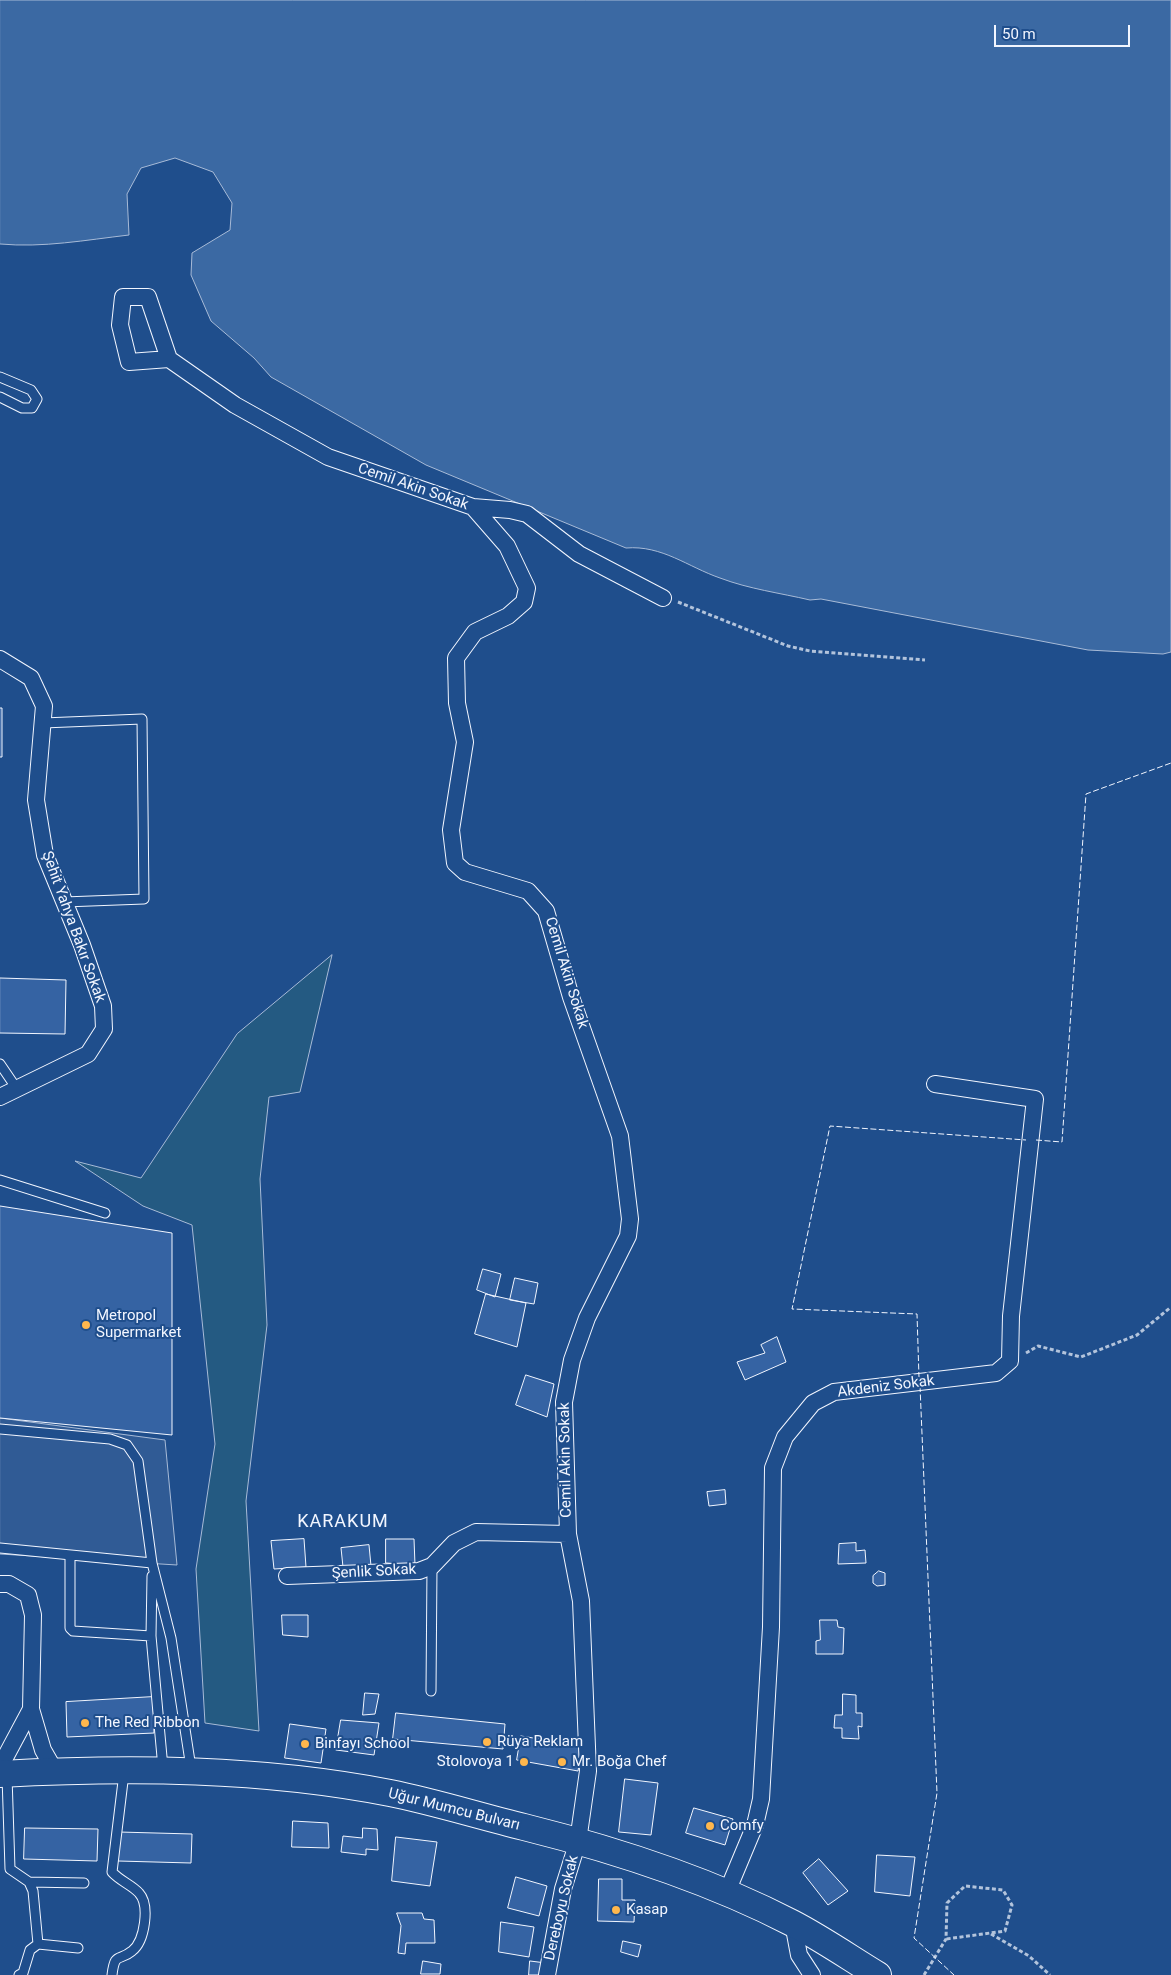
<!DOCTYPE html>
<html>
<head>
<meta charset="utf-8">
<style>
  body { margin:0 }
  #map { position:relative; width:1171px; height:1975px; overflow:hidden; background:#1f4e8c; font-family:Roboto,sans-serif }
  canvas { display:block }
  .scale { position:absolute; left:994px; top:25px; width:136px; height:22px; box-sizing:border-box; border:2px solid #f2f6ff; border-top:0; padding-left:6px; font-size:15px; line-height:18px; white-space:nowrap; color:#f2f6ff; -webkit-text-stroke:4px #1f4e8c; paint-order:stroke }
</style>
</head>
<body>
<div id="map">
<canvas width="1171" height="1975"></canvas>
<div class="scale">50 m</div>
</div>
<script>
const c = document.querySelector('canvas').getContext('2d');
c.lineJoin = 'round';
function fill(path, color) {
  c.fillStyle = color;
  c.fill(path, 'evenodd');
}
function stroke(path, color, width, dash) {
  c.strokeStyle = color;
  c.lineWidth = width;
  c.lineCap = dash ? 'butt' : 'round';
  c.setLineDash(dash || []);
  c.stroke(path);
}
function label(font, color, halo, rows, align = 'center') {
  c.font = font + ' Roboto,sans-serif';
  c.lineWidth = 4;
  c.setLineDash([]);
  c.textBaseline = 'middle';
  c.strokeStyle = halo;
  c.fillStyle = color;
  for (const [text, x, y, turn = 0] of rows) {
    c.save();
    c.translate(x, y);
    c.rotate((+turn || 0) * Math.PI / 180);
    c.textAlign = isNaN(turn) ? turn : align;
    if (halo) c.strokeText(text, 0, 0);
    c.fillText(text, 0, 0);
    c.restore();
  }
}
const green = new Path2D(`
  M 332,955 L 300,1092 L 269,1097 L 260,1179 L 267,1325 L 246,1501 L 259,1731 L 205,1723 L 196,1569 L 215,1444 L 192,1225 L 143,1206 L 75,1161 L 141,1178 L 237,1034 Z`);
fill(green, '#245a82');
stroke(green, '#a8bbd7', 1);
const parking = new Path2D(`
  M 0,1418 L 165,1440 L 177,1565 L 0,1554 Z`);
fill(parking, '#305b95');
stroke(parking, '#a8bbd7', 1);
const water = new Path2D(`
  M 0,0 L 1171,0 L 1171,652 L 1163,654 L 1088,650 L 821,599 L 810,600 C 780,593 749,589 720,578 C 688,567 662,545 626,548 L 426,465 L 271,377 L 254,358 L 211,321 L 191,275 L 192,253 L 230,230 L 232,203 L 213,172 L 175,158 L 141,168 L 127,194 L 129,235 C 86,240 43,248 0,244 Z`);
fill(water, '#3b69a3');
stroke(water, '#a8bbd7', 1);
const building = new Path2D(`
  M 0,708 L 2,708 L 2,757 L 0,757 Z
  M 0,978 L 66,980 L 65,1034 L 0,1033 Z
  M 0,1206 L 172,1233 L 172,1435 L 0,1418 Z
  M 483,1269 L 501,1274 L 495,1297 L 477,1290 Z
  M 515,1278 L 538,1283 L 534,1304 L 510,1300 Z
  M 486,1294 L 526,1303 L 517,1347 L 475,1334 Z
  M 777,1337 L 786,1362 L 745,1380 L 737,1362 L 765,1353 L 761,1345 Z
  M 526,1375 L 554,1384 L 547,1417 L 516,1405 Z
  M 725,1490 L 726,1504 L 709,1506 L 707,1492 Z
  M 304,1539 L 306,1567 L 274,1569 L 271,1541 Z
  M 386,1539 L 414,1539 L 415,1565 L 386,1563 Z
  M 856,1543 L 856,1551 L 865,1550 L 866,1563 L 838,1564 L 839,1544 Z
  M 369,1545 L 371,1566 L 343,1567 L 341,1548 Z
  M 879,1571 L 885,1573 L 885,1585 L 877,1586 L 873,1583 L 873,1576 Z
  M 282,1615 L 308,1615 L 308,1637 L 283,1635 Z
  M 820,1620 L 837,1620 L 838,1627 L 844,1628 L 843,1654 L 816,1654 L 816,1641 L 820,1640 Z
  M 365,1693 L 379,1694 L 375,1714 L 363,1715 Z
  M 843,1694 L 856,1695 L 856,1713 L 862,1713 L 862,1727 L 858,1726 L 859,1739 L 842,1738 L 842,1728 L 834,1728 L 835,1715 L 842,1715 Z
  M 153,1697 L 154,1733 L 67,1737 L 66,1702 Z
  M 396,1713 L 505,1724 L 503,1749 L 393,1739 Z
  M 341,1720 L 379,1723 L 374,1755 L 336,1750 Z
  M 290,1724 L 326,1729 L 321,1763 L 285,1758 Z
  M 521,1736 L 582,1746 L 578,1771 L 517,1760 Z
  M 625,1779 L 658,1783 L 651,1835 L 619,1832 Z
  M 694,1808 L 733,1819 L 725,1845 L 686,1833 Z
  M 293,1821 L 328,1823 L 329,1848 L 292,1847 Z
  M 25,1828 L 98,1829 L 97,1861 L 24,1859 Z
  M 363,1828 L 377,1829 L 378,1850 L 366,1849 L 366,1855 L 341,1852 L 343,1836 L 362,1838 Z
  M 119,1832 L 192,1834 L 191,1863 L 118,1861 Z
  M 396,1837 L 437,1842 L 430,1886 L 392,1881 Z
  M 877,1855 L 915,1857 L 910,1896 L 875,1892 Z
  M 819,1859 L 848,1891 L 828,1905 L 803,1873 Z
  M 516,1877 L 547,1886 L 539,1916 L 508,1908 Z
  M 599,1879 L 622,1879 L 622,1900 L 635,1900 L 634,1922 L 598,1921 Z
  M 397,1913 L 422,1913 L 424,1919 L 434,1920 L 435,1943 L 406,1943 L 405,1954 L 398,1953 L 401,1926 Z
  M 501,1922 L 534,1927 L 529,1957 L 499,1952 Z
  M 623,1941 L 641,1945 L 638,1957 L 621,1952 Z
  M 423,1961 L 441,1964 L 440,1974 L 421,1974 Z
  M 530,1961 L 546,1963 L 544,1975 L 529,1975 Z`);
fill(building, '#3563a3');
stroke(building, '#f2f6ff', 1);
const lane = new Path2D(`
  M 0,377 L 31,390 L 37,399 L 32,408 L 22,408 L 0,397
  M 43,723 L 142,719 L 144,899 L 64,902
  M 0,1064 L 17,1089
  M 0,1180 L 105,1213
  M 0,1429 L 110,1439 L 127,1445 L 138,1461 L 152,1563 L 171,1638 L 191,1768
  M 0,1548 L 152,1563
  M 70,1555 L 70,1628 L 73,1631 L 151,1636
  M 152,1576 L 151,1636 L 163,1768
  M 431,1691 L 432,1566
  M 7,1776 L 10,1869 L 29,1882 L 33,1891 L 38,1944
  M 29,1882 L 84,1883
  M 19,1975 L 23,1973 L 30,1950 L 38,1944 L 78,1948
  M 112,1975 C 115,1951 119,1962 132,1951 C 145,1941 150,1905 139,1893 C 132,1885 120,1881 112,1872 L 124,1773`);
const street = new Path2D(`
  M 169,359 L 129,362 L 120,325 L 123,297 L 148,297 L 169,359 L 235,405 L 328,457 L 473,507 L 507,546 L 527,588 L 524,602 L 508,616 L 475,632 L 456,658 L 457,703 L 465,742 L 451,830 L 455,863 L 465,872 L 528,891 L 546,911 L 571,997 L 620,1136 L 630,1219 L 628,1236 L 587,1318 L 572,1360 L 564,1402 L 568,1534 L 581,1601 L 588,1771 L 578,1841 L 563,1889 L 547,1975
  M 473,507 L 510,510 L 527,514 L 579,554 L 663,598
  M 0,659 L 31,678 L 44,706 L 36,800 L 45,855 L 82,945 L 103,1006 L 104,1029 L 88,1054 L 0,1097
  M 287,1576 L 419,1571 L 432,1566 L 454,1543 L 476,1532 L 568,1534
  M 0,1584 L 9,1584 L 28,1595 L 33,1615 L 31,1709 L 43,1750 L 55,1771
  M 0,1767 L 31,1709
  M 727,1892 L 755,1825 L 761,1799 L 771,1627 L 773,1468 L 785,1437 L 813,1403 L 834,1392 L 996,1373 L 1010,1361 L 1011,1316 L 1035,1099 L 935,1084
  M 793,1923 L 799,1955 L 812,1975`);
const primary = new Path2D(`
  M 0,1774 C 130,1767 262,1768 390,1793 C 435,1802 479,1816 524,1827 C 616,1850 707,1879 792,1923 C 821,1938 850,1958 878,1975`);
stroke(lane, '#f2f6ff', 11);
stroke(street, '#f2f6ff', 18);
stroke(primary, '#f2f6ff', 28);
stroke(new Path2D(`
  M 678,602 L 788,646 L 810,651 L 925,660
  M 1026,1353 L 1038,1346 L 1081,1357 L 1137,1335 L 1171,1307
  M 991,1934 L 1029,1956 L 1050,1975
  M 924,1975 L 946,1939 L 947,1903 L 965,1886 L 1003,1890 L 1012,1905 L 1005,1931 L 946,1939`), '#b3c4dc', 3, [4, 2.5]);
stroke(lane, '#1f4e8c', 9);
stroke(street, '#1f4e8c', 16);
stroke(primary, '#1f4e8c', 26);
stroke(new Path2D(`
  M 1036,1140 L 1062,1142 L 1086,794 L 1171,763
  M 919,1378 L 917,1314 L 792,1309 L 830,1126 L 1026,1140
  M 920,1386 L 937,1793 L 914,1938 L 954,1975`), '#f2f6ff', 1, [6, 2.5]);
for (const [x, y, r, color] of [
  [86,1325,5,"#ffb74d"],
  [85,1723,5,"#ffb74d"],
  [487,1742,5,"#ffb74d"],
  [305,1744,5,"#ffb74d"],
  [524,1762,5,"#ffb74d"],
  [562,1762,5,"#ffb74d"],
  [710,1826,5,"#ffb74d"],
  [616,1910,5,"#ffb74d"]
]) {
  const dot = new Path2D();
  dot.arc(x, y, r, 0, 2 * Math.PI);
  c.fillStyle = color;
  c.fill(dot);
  stroke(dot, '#1f4e8c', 2);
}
label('15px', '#f2f6ff', '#1f4e8c', [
  ["Cemil Akin Sokak",413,487,19],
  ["Şehit Yahya Bakır Sokak",73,927,70],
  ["Cemil Akin Sokak",566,973,73],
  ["Akdeniz Sokak",886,1387,-7],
  ["Cemil Akin Sokak",566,1460,-91],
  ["Şenlik Sokak",374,1572,-3],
  ["Uğur Mumcu Bulvarı",454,1810,14],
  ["Dereboyu Sokak",562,1908,-77]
]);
label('15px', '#f2f6ff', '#1f4e8c', [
  ["Metropol",96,1316],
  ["Supermarket",96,1333],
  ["The Red Ribbon",95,1723],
  ["Rüya Reklam",497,1742],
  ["Binfayı School",315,1744],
  ["Stolovoya 1",514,1762,"right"],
  ["Mr. Boğa Chef",572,1762],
  ["Comfy",720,1826],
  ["Kasap",626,1910]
], 'left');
c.letterSpacing = '1px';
label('18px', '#f2f6ff', '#1f4e8c', [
  ["KARAKUM",343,1522]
]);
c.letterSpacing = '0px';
</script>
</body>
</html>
